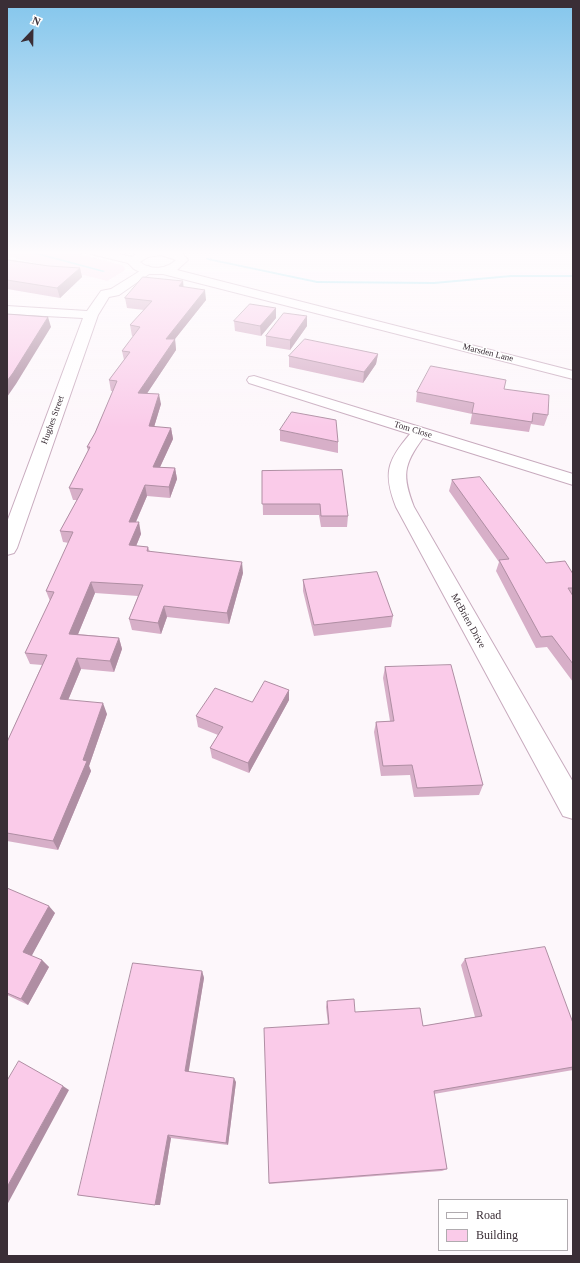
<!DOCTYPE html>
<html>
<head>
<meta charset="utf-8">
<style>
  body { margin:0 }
  #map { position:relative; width:580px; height:1263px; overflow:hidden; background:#fdf7fb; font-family:Georgia,serif }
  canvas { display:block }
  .frame { position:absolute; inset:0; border:8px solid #3a2e36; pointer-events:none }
  .legend { position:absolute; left:438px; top:1199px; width:130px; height:52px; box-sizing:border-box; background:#fff; border:1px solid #b0abaf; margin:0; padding:5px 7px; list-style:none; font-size:12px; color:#3a2e36 }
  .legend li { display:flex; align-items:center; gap:8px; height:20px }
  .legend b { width:20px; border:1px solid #b0abaf }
  .north { position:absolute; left:12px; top:12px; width:40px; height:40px; -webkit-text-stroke:3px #fff; paint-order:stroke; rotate:22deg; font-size:11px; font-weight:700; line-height:16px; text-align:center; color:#3a2e36 }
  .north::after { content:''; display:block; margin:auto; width:14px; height:18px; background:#3a2e36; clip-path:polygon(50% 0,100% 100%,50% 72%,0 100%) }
</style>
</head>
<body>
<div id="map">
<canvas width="580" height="1263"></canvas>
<div class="frame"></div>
<ul class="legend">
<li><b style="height:5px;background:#fff"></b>Road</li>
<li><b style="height:11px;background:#facbe9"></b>Building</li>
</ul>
<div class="north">N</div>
</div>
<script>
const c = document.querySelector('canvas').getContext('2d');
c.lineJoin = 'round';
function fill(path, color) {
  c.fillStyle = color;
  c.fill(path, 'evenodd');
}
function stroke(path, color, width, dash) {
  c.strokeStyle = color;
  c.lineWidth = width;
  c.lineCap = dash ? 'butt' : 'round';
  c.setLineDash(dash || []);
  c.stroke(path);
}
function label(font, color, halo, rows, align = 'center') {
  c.font = font + ' Georgia,serif';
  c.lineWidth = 3;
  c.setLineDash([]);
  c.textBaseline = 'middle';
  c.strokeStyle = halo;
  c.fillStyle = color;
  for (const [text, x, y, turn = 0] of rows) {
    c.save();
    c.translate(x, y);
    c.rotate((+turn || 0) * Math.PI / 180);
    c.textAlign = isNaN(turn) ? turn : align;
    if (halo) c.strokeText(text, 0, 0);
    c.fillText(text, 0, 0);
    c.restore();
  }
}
fill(new Path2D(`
  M 7,251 L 67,251 L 122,265 L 125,268 L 124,271 L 107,281 L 7,256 Z`), '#fddef2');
fill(new Path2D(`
  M 24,251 L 31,251 L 105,271 L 103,272 Z
  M 207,258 L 317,281 L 434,282 L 511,275 L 573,275 L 573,277 L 511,277 L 434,284 L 317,283 L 208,260 L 206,259 Z`), '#8fe2f1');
const minor = new Path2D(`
  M 148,266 L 152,268 L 154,270 L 152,272 L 119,295 L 109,297 L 98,315 L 17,548 L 14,553 L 7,555 L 7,522 L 83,318 L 7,314 L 7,306 L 87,311 L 101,291 L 111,289 Z
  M 254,376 L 573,474 L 573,485 L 423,438 C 403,465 402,476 414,507 L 573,782 L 573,819 L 563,816 L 396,507 C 383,473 387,461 410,434 L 249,383 L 247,380 L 249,377 Z`);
const major = new Path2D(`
  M 86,251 L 107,251 L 132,257 C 143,247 169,250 183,254 L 188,260 L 177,270 L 573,371 L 573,379 L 163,274 L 151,274 L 140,272 L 134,269 L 128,263 L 87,253 ZM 161,255 L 176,260 C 167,269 150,271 140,262 L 148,257 Z`);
stroke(minor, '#c8abbe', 2);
stroke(major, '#c8abbe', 2);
fill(minor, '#fff');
fill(major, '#fff');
fill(new Path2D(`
  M 7,259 L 49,266 L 80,268 L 82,277 L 60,298 L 7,289 Z
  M 184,287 L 206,300 L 175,339 L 176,350 L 147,393 L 161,404 L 154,427 L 171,428 L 173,439 L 160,467 L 175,468 L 177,479 L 170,498 L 147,496 L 136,522 L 141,534 L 136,546 L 148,547 L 150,552 L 243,573 L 229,624 L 167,617 L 161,634 L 132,630 L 129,619 L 138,596 L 95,593 L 78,634 L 119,638 L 122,649 L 114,672 L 81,669 L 68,700 L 107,714 L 89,766 L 91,771 L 58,850 L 7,841 L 7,742 L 42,665 L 30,664 L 25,653 L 50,601 L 46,591 L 69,543 L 63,542 L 60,531 L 77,500 L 73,500 L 69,488 L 88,451 L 87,447 L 95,433 L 113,391 L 111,391 L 109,380 L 124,360 L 122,351 L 134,336 L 132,336 L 130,325 L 144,310 L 127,308 L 125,298 Z
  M 276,308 L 276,318 L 261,336 L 235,331 L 234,321 Z
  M 307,316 L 307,326 L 290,350 L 266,346 L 266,336 Z
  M 378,354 L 376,364 L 363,383 L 289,367 L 289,356 Z
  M 504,389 L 548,415 L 544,426 L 531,424 L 529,432 L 470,424 L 472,414 L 416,402 L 417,392 Z
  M 280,430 L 338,442 L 338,453 L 280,441 Z
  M 262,471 L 348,516 L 347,527 L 321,527 L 319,515 L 263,515 Z
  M 452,480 L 546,563 L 573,588 L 573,682 L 547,647 L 536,648 L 496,571 L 499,562 L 449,491 Z
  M 303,580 L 393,616 L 391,627 L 314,636 L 303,591 Z
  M 385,667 L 483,785 L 479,795 L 414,797 L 410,775 L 381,776 L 374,732 L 376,722 L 390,721 L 383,678 Z
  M 289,690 L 289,700 L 249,773 L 212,758 L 210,748 L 218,735 L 198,727 L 196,716 L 252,702 Z
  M 7,888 L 55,913 L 31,956 L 42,960 L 49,967 L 28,1005 L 7,995 Z
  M 465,959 L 573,1023 L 573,1070 L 434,1094 L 447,1169 L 442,1171 L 269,1184 L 269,1183 L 328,1024 L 326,1007 L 327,1001 L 355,1012 L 423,1026 L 475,1017 L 461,965 Z
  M 202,971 L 204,978 L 188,1072 L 236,1082 L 228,1145 L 171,1138 L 160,1205 L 78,1195 Z`), '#d7afc8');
fill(new Path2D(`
  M 80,268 L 82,277 L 60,298 L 57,288 Z
  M 183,281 L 184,291 L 179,286 Z
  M 205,290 L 206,300 L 167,349 L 166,339 Z
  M 276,308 L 276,318 L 261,336 L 260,326 Z
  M 307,316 L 307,326 L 290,350 L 290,340 Z
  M 48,317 L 51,327 L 16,384 L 7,397 L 7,381 Z
  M 175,339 L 176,350 L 140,404 L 138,393 Z
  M 378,354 L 376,364 L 363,383 L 364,372 Z
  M 159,394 L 161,404 L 151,437 L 149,426 Z
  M 171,428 L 173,439 L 155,478 L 153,467 Z
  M 175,468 L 177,479 L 170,498 L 169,487 Z
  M 145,485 L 147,496 L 131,533 L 129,522 Z
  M 139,522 L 141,534 L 132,556 L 129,545 Z
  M 242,562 L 243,573 L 229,624 L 227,613 Z
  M 91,582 L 95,593 L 74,644 L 69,634 Z
  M 164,606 L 167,617 L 161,634 L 158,623 Z
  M 119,638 L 122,649 L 114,672 L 110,661 Z
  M 77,658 L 81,669 L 64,710 L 60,699 Z
  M 289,690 L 289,700 L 249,773 L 248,763 Z
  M 103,703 L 107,714 L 89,766 L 91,771 L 58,850 L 53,841 Z
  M 49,906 L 55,913 L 30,959 L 23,952 Z
  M 42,960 L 49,967 L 28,1005 L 21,999 Z
  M 202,971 L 204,978 L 188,1076 L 185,1071 Z
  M 234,1078 L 236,1082 L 228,1145 L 226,1143 Z
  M 63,1086 L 69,1090 L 7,1205 L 7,1187 Z
  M 168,1135 L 171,1138 L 160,1205 L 155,1205 Z`), '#af8ea3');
const building = new Path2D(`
  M 7,260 L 49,266 L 80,268 L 57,288 L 7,280 Z
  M 143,277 L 183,281 L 179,286 L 205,290 L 166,339 L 175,339 L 138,393 L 159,394 L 149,426 L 171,428 L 153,467 L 175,468 L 169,487 L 145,485 L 129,522 L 139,522 L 129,545 L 148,547 L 147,551 L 242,562 L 227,613 L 164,606 L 158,623 L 129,619 L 143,585 L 91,582 L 69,634 L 119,638 L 110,661 L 77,658 L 60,699 L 103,703 L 83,760 L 87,761 L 53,841 L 7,833 L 7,742 L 47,655 L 25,653 L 54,592 L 46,591 L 73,532 L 60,531 L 83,489 L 69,488 L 90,447 L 87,447 L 95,433 L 117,381 L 109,380 L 130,352 L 122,351 L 140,327 L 130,325 L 152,301 L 125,298 Z
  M 250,304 L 276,308 L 260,326 L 234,321 Z
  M 284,313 L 307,316 L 290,340 L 266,336 Z
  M 7,314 L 48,317 L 13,373 L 7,381 Z
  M 305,339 L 378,354 L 364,372 L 289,356 Z
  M 431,366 L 506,380 L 504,389 L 549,395 L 548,415 L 533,413 L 532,422 L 472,413 L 474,403 L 417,392 Z
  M 292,412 L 336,420 L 338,442 L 280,430 Z
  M 342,470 L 348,516 L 321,516 L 320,504 L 262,504 L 262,471 Z
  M 480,477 L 546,563 L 565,561 L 573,574 L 573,588 L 568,588 L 573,596 L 573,664 L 552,636 L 541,637 L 499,560 L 509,559 L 452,480 Z
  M 377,572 L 393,616 L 314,625 L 303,580 Z
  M 451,665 L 483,785 L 417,788 L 412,765 L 383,766 L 376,722 L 394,721 L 385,667 Z
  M 265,681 L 289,690 L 248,763 L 210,748 L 223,727 L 196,716 L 215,688 L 252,702 Z
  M 7,888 L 49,906 L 23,952 L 42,960 L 21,999 L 7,993 Z
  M 545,947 L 573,1023 L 573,1067 L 434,1091 L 447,1169 L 269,1183 L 264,1028 L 329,1024 L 327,1001 L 354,999 L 355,1012 L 420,1008 L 423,1026 L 482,1016 L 465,959 Z
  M 133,963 L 202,971 L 185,1071 L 234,1078 L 226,1143 L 168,1135 L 155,1205 L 78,1195 Z
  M 19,1061 L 63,1086 L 7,1187 L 7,1081 Z`);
fill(building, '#facbe9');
stroke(building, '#af8ea3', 1);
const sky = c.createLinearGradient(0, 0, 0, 428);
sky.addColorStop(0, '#84c6ec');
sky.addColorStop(0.59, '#fefbfd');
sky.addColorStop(1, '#fefbfd00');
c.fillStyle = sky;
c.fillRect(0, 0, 580, 428);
label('9px', '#3a2e36', '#fff', [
  ["Marsden Lane",488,353,14],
  ["Hughes Street",53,420,-70],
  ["Tom Close",413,430,17]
]);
label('10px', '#3a2e36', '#fff', [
  ["McBrien Drive",468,621,61]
]);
</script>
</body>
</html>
